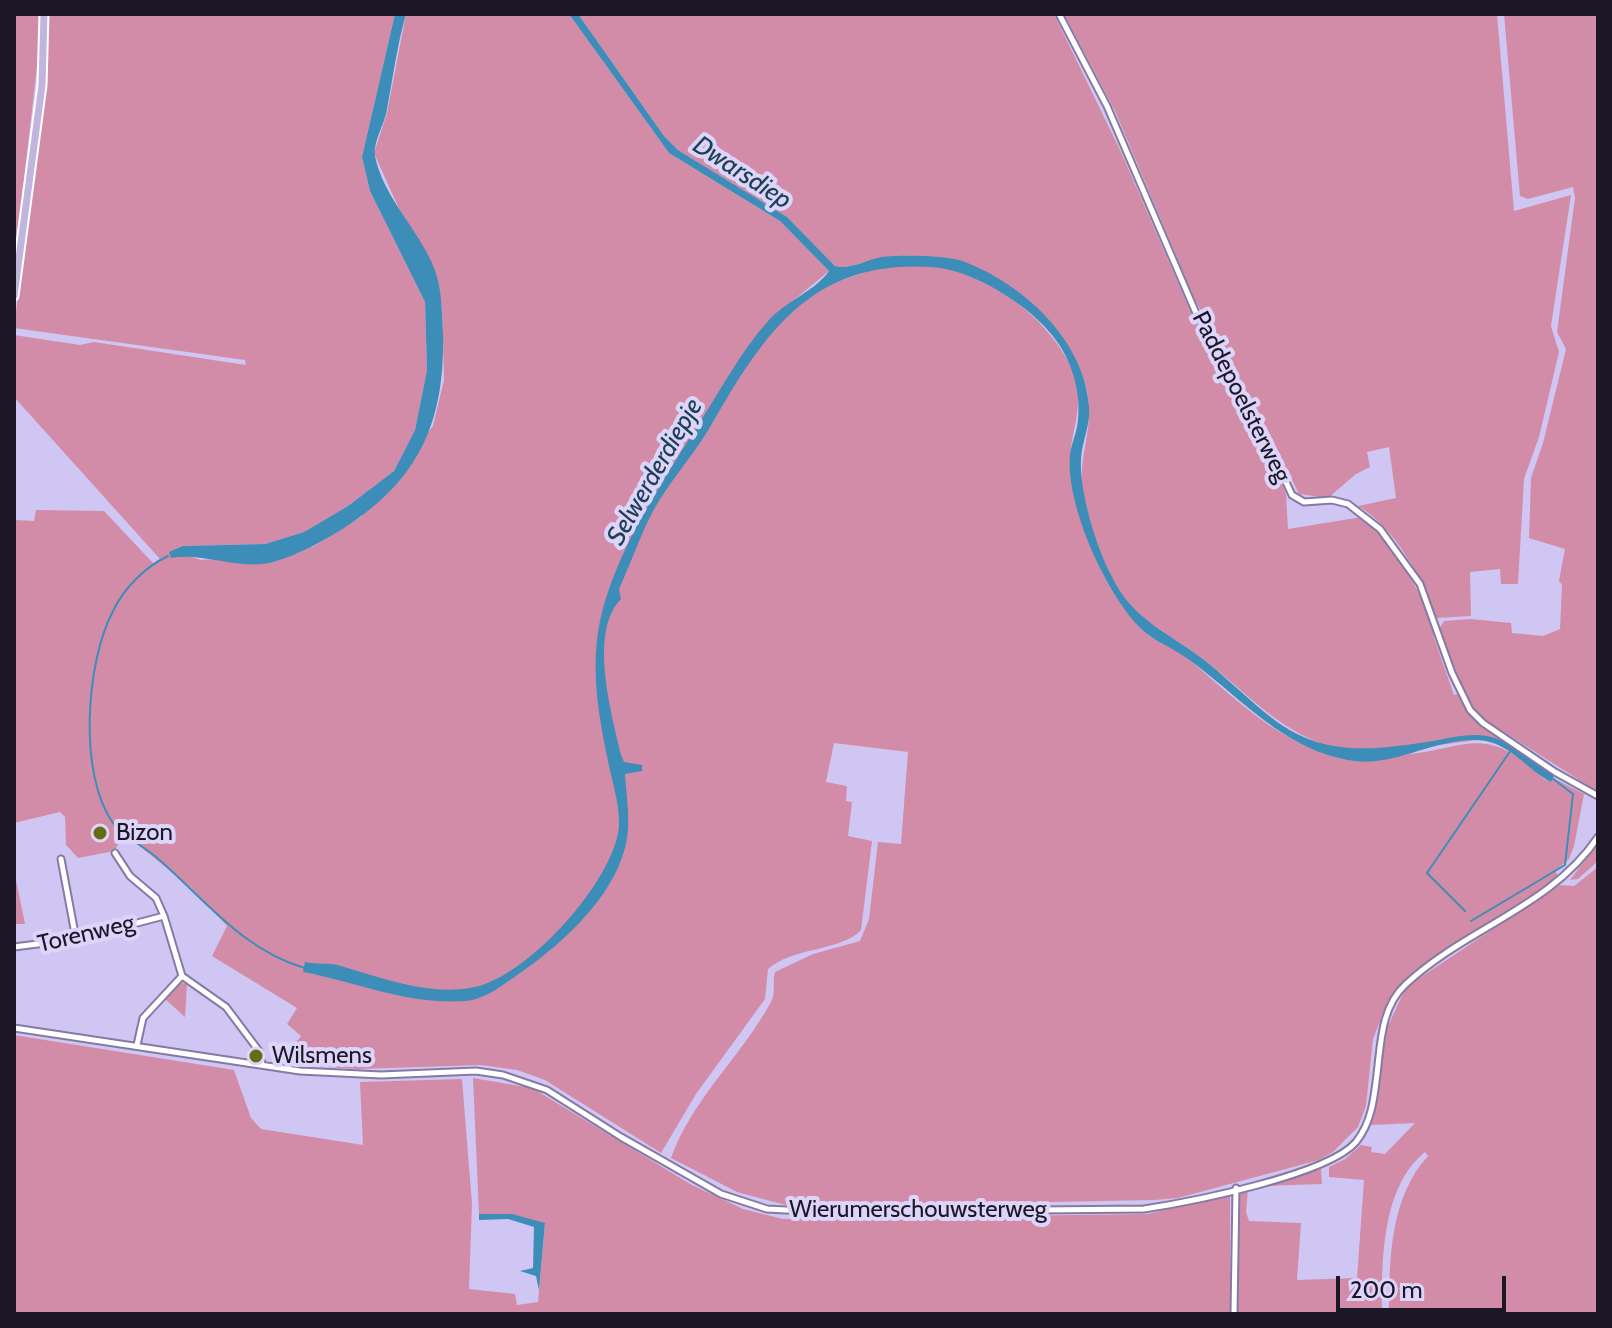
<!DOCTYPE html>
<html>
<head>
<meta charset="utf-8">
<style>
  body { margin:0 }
  #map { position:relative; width:1612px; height:1328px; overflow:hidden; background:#d0c6f3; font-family:Cabin,sans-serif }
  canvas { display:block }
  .frame { position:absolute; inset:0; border:16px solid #1b1727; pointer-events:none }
  .scale { position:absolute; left:1336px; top:1276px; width:170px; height:36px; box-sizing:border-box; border:4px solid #1b1727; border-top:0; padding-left:10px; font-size:24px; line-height:28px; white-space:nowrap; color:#1b1727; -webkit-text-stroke:6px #dcd4f9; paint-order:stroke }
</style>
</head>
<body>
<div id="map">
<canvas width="1612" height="1328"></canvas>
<div class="frame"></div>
<div class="scale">200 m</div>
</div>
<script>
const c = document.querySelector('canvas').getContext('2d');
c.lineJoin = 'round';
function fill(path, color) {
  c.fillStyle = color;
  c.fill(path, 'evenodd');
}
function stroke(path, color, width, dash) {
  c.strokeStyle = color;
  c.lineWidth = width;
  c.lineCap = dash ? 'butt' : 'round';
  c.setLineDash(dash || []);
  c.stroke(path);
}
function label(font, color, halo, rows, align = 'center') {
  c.font = font + ' Cabin,sans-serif';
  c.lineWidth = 8;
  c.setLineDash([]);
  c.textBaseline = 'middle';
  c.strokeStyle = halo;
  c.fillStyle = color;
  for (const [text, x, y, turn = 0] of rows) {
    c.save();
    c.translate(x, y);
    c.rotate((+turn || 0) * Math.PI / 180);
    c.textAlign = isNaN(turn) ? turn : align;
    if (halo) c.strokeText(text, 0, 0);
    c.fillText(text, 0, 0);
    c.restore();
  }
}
fill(new Path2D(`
  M 14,14 L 39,14 L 40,40 L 14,268 Z
  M 46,14 L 395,14 L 362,157 L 370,191 L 425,302 L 427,370 L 415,430 L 394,471 L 348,506 L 304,532 L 265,544 L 183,546 L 187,555 L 201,560 L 296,554 L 314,546 L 361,517 L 433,426 L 444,380 L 442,305 L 374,153 L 387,113 L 406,14 L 569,14 L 669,153 L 780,221 L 829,271 L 771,319 L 821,282 C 840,284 861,272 879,268 C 901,264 930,264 952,269 C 1002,280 1073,340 1078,393 C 1080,419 1068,442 1071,465 C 1078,525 1101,589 1145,632 C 1158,644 1178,649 1191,661 C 1238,702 1289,751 1354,761 C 1369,763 1380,756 1395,755 C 1463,753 1482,718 1544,779 L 1551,782 L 1553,778 L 1584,794 L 1574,846 L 1569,859 L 1555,871 L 1559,877 L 1403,982 L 1388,1001 L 1373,1039 L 1366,1106 L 1358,1127 L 1333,1152 L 1319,1160 L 1178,1198 L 1155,1200 L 793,1207 L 737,1192 L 671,1158 C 692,1099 741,1057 771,1002 C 776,993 772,982 775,972 L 813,954 L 860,941 L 869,919 L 878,842 L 901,844 L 908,752 L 834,743 L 826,782 L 847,786 L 846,801 L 852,802 L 848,836 L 872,841 L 861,930 C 842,951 793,947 768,969 L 765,999 L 696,1094 L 661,1153 L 545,1080 L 517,1070 L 481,1065 L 358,1069 L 281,1064 L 301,1036 L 287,1024 L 297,1008 L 212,956 L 227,926 L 190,887 L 125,834 L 114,851 L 78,858 L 66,845 L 65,817 L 60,812 L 14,823 L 14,520 L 34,521 L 36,510 L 104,511 L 153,563 L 160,559 L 14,397 L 14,335 L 80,345 L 94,342 L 246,365 L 245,360 L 14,328 L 45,82 Z
  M 578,14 L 1054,14 L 1121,152 L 1195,322 L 1271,460 L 1286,494 L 1288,529 L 1362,517 L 1368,523 C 1400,555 1421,592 1437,634 L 1433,635 L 1454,695 L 1458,694 L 1472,715 L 1508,745 L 1494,738 C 1452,742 1389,755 1349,750 C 1284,742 1243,686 1192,651 C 1162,630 1140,621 1118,589 C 1102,564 1089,522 1083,493 C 1078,463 1090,437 1089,408 C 1089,367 1051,317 1018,293 C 978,264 932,250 881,258 C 866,260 850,270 835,266 L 787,217 L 678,150 L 664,136 Z
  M 1064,14 L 1497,14 L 1514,211 L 1571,195 L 1551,326 L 1559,352 L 1539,437 L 1524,479 L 1518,584 L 1501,584 L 1500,569 L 1470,572 L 1471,616 L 1437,618 C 1420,577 1397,529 1358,506 L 1396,498 L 1389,447 L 1367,452 L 1370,467 L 1356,474 L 1328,498 L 1299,494 L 1269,432 L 1195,300 L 1115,111 Z
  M 1504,14 L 1598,14 L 1598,792 L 1479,716 L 1457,680 L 1439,629 L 1444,621 L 1471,619 L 1511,623 L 1512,633 L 1543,636 L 1560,629 L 1562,585 L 1559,581 L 1565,549 L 1529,538 L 1531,478 L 1543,443 L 1566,349 L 1557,332 L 1575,198 L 1573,187 L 1528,199 L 1520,196 Z
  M 1598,843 L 1598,861 L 1578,879 L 1570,880 Z
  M 1598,867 L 1598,1314 L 1389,1314 C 1389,1260 1390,1197 1428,1156 L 1425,1152 C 1381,1188 1382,1261 1382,1314 L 1236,1314 L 1237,1192 L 1248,1189 L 1246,1212 L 1249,1221 L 1301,1223 L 1297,1280 L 1357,1278 L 1364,1180 L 1329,1177 L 1329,1167 L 1345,1159 L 1361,1145 L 1372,1147 L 1371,1152 L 1385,1154 L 1415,1123 L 1371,1125 L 1387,1028 L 1406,987 L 1559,885 L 1574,886 Z
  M 14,870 L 25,924 L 14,924 Z
  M 181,983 L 187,984 L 185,1017 L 165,999 Z
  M 14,1035 L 234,1070 L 251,1118 L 261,1129 L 363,1145 L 360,1082 L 462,1079 L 472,1204 L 469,1289 L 515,1294 L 517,1305 L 538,1302 L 545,1223 L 479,1214 L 473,1078 L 532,1088 L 692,1185 L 743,1209 L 783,1219 L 1148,1214 L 1230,1194 L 1230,1314 L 14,1314 Z
  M 1321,1169 L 1322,1184 L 1264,1186 Z`), '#d38ca7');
fill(new Path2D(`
  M 395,14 L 406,14 C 397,46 393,77 387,109 C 385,124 373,141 375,156 C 383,196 416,227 432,263 C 442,284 442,311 443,334 C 445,422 419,480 344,528 C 321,542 299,555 273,562 C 239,571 204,552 171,558 L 169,552 L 183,546 L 265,544 L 304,532 L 348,506 L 394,471 L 415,430 L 427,370 L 425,302 L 370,191 L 362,157 Z
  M 569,14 L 578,14 L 664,136 L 678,150 L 787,217 L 835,266 C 850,270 866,260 881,257 C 900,255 948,255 965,262 C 1024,285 1084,340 1089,406 C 1091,424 1082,441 1081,459 C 1079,491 1096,546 1111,575 C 1133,622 1171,633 1208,663 C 1229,680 1250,701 1272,718 C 1323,758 1374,750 1433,741 C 1451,738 1469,733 1487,736 C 1512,741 1534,762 1554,776 L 1551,782 C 1529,771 1512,746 1486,741 C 1442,734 1397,767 1354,761 C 1284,751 1241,697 1188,659 C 1175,649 1158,643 1146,633 C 1108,601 1065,504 1070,455 C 1071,445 1075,437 1077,427 C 1082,400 1075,370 1060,346 C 1038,310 976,270 932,267 C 810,259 763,335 709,429 C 692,457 669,482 653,511 C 640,536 631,563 619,589 L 621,599 C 588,632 612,715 621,755 L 624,762 L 642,765 L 642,771 L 625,774 C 626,792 629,810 628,828 C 625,887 567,940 523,971 C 505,983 486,1000 464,1001 C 407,1005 357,982 303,972 L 305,962 C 317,965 329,962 341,966 C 383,978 425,995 470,988 C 524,981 615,881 619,826 C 620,805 612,781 608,761 C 596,704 588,651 607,595 C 628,532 663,481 698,425 C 721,390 740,352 769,320 C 786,301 815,291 829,271 L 780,221 L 669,153 Z
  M 479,1214 L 512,1214 L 545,1223 L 539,1290 L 536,1276 L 520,1271 L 533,1268 L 534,1227 L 508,1219 L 479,1220 Z`), '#3c8db8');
stroke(new Path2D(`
  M 168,556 C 145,567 124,588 113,611 C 86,662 78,774 113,823 C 123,836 143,846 156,857 C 204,898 242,950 305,968
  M 1465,911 L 1427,873 L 1511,750
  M 1471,921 L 1565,865 L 1573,794 L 1552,778`), '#3c8db8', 2);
const minor = new Path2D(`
  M 1059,14 L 1107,106 L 1196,313 L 1263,433 L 1292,495 L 1304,502 L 1332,500 L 1348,504 L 1380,529 L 1420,584 L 1452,673 L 1470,710 L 1483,723 L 1555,772 L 1598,796
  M 115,853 L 130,876 L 156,898 L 164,916
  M 61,859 L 76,939
  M 14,947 L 76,939 L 164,916 L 182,976 L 226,1007 L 259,1051 L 262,1064
  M 14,1028 L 300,1071 L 381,1075 L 476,1071 L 503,1075 L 547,1090 L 621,1137 L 721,1194 L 767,1209 L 824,1212 L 1144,1209 C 1190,1202 1328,1175 1356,1142 C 1372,1122 1374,1098 1377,1074 C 1381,1042 1381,1007 1406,984 C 1466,928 1551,907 1598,837
  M 137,1045 L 143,1018 L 182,976
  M 1234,1314 L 1236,1188`);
const major = new Path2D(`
  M 14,296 L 42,85 L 44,14`);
stroke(minor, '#847aa4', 9);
stroke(major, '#fff', 11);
stroke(minor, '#fff', 5);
stroke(major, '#bfb5dd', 7);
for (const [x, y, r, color] of [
  [100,833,8,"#656d13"],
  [256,1056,8,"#656d13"]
]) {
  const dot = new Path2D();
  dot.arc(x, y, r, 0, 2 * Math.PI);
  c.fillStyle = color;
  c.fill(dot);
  stroke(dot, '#dcd4f9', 3);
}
label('24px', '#1b1727', '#dcd4f9', [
  ["Paddepoelsterweg",1241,397,63],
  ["Torenweg",86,934,-13],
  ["Wierumerschouwsterweg",918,1210]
]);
label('24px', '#1b1727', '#dcd4f9', [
  ["Bizon",116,833],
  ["Wilsmens",272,1056]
], 'left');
label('italic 26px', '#1c3f53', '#dcd4f9', [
  ["Dwarsdiep",742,173,33],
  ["Selwerderdiepje",655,472,-60]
]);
</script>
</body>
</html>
